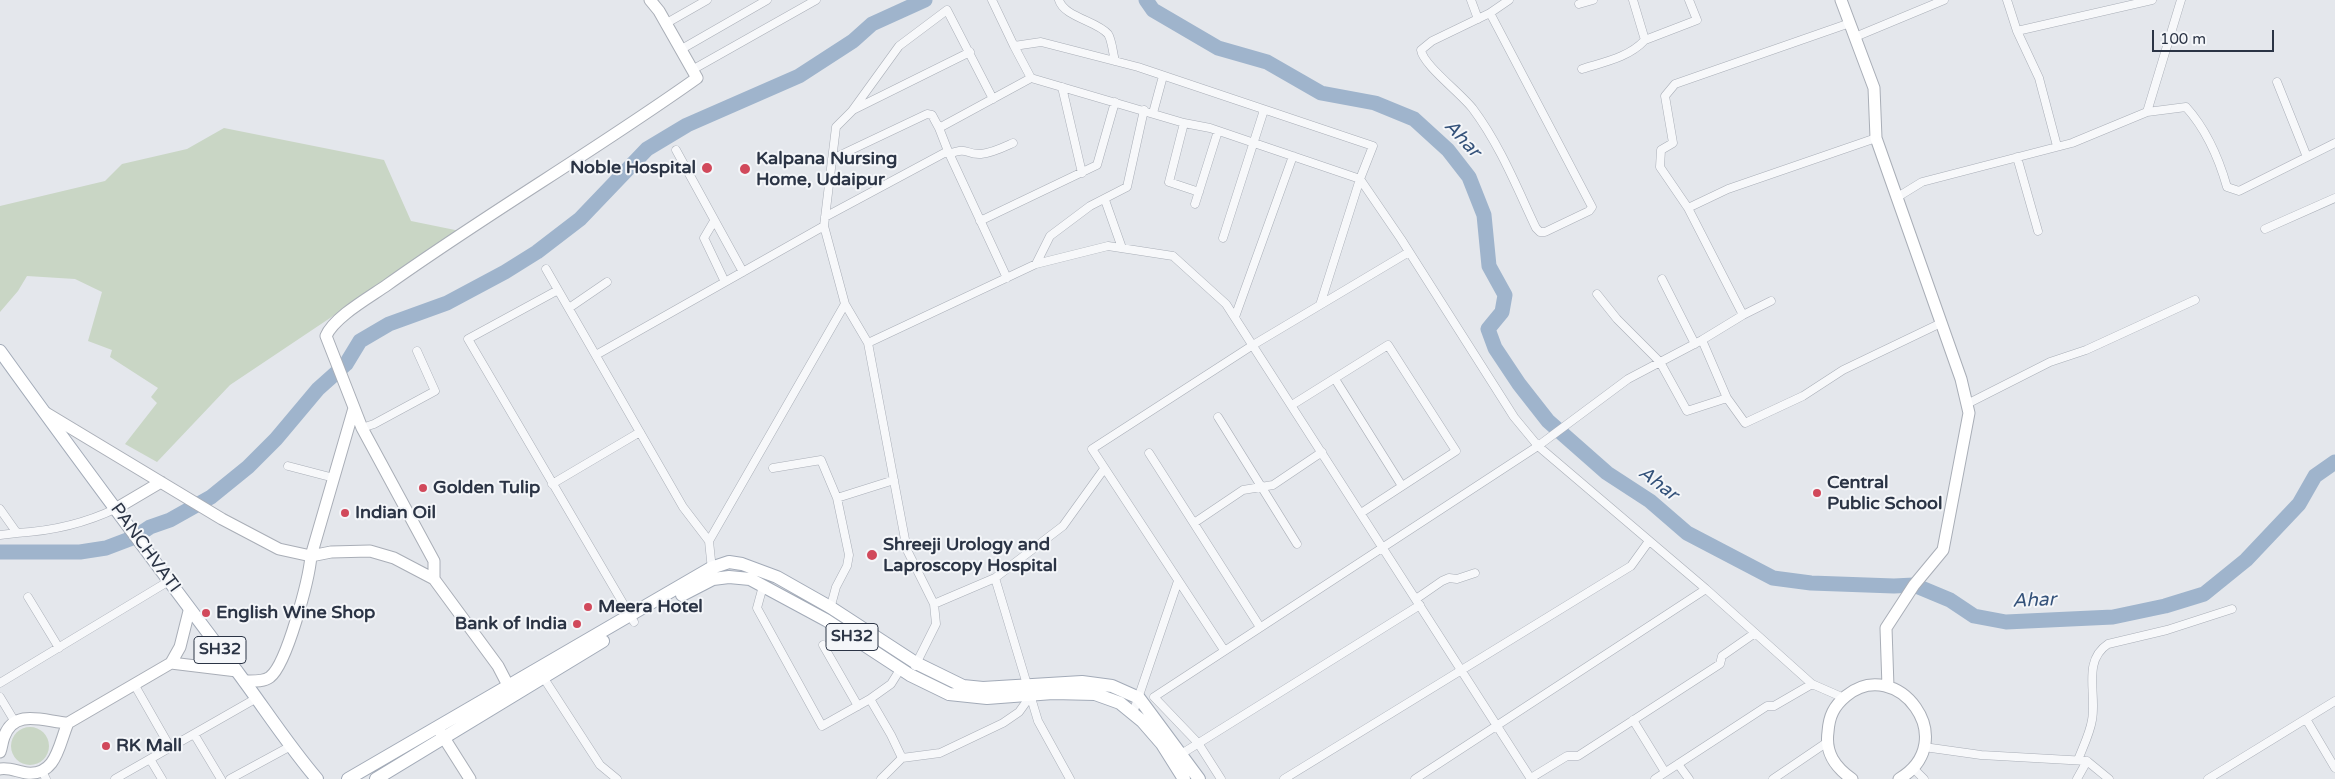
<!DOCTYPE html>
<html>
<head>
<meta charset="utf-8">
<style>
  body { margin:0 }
  #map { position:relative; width:2335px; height:779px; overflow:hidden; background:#e4e7ec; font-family:"Varela Round",sans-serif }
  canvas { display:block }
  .scale { position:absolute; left:2152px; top:30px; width:122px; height:22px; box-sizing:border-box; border:2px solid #2b3445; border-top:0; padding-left:6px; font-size:15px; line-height:18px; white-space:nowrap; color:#2b3445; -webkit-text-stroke:4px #f4f6f9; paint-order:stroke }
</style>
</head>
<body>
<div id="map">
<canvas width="2335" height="779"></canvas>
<div class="scale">100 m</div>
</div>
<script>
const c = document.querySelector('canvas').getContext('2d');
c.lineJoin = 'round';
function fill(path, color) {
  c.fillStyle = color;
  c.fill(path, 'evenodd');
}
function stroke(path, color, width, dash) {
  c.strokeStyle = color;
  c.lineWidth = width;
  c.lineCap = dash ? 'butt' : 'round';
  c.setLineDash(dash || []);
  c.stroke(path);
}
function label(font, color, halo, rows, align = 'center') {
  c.font = font + ' "Varela Round",sans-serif';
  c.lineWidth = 4;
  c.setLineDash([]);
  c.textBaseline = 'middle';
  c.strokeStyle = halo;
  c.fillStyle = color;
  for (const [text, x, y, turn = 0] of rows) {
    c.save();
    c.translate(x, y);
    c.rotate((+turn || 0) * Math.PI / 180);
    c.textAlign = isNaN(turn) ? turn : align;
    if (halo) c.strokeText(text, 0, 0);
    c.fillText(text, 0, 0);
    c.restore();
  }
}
fill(new Path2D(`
  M 224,128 L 384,160 L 411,221 L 460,231 L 230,385 L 157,462 L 125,444 L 157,403 L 151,397 L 158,388 L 110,357 L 112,350 L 88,341 L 102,292 L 75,279 L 27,276 L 18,291 L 0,312 L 0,206 L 105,181 L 122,164 L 187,149 Z
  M11 746a19 19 0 1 1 38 0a19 19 0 1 1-38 0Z`), '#c9d6c5');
stroke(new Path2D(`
  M 1146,0 L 1153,10 L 1218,48 L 1267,62 L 1321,93 L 1375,103 L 1414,119 L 1448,150 L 1469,177 L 1484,215 L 1489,266 L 1505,295 L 1502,312 L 1488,329 L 1495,348 L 1519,384 L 1548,421 L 1607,473 L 1650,501 L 1687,533 L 1773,578 L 1811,583 L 1894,586 L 1914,585 L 1950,600 L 1974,616 L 2006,622 L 2113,617 L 2165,606 L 2204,594 L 2246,560 L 2299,504 L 2315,476 L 2335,462
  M 0,552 L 80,552 L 106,548 L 135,537 L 150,527 L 170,520 L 211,497 L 248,467 L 276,439 L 318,389 L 346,364 L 360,341 L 389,324 L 447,303 L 505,272 L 537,252 L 580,219 L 647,149 L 687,125 L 799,76 L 853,41 L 872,24 L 925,0`), '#9fb4cc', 15);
const street = new Path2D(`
  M 992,0 L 1014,46
  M 1059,0 C 1064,17 1097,21 1108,34 C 1112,40 1113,54 1115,61
  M 1471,0 L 1478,19
  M 1633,0 L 1645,40 L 1697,20 L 1689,0
  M 2007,0 L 2017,31
  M 1579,4 L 1593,0
  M 1490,13 L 1592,207 L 1589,211 L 1545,232 L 1540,232 L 1536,228 C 1517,188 1500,145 1473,109 C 1462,94 1423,65 1421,50 L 1432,41 L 1490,13 L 1509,0
  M 665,24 L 707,0
  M 1855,37 L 1944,0
  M 680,50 L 767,0
  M 1582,69 C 1604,62 1628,58 1645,40
  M 692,70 L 816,0
  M 1031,78 L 1014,46 L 1041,42 L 1138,67 L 1373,146 L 1360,179 L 1320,305
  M 2277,82 L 2307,157
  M 1062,87 L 1082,173
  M 853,110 L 970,52
  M 2147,112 L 2186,107 C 2205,128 2219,159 2227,187 L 2239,191 L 2335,143
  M 1153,113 L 1163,76
  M 1184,123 L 1169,182 L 1199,192
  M 2057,146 L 2039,78 L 2017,31 L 2152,0
  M 676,150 L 743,272
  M 948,151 L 1007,278
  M 949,154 C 969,146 965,155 981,154 C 992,153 1002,148 1013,143
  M 2017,157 L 2038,231
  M 832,159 L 927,114 L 932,115 L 939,128
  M 1896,198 L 1922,182 L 2072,143 L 2147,112 L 2181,0
  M 1105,200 L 1122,248
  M 1195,204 L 1218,131
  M 1688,208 L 1728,189 L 1876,138
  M 825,217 L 948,151 L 939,128 L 1031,78 L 1184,123 L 1210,128 L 1360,179 L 1401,239 L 1514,417 L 1538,446 L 1706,589 L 1812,684 L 1844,698
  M 714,221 L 704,238 L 725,282
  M 980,221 L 1097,165 L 1115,102
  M 2265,229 L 2335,198
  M 1223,238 L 1264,110
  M 1036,264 L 1050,236 L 1090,206 L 1127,187 L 1144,110
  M 546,269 L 683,507 L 709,541
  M 1662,279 L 1695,344
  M 558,290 L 468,339 L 634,622
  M 1597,294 L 1617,319 L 1660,362 L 1687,411 L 1727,398 L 1745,423 L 1803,396 L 1843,370 L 1941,323
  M 845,304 L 868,343 L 907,550 L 934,604 L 936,624 L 915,666
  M 569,308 L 607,282
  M 1743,315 L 1688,208 L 1660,167 L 1661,150 L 1673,143 L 1665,96 L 1675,84 L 1850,23
  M 1235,317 L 1293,156
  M 1702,340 L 1727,398
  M 868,343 L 1036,264 L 1108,246 L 1173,256 L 1226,304 L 1531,779
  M 596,355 L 824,226
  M 1335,379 L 1402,486
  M 1967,404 L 2050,362 L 2086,350 L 2195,300
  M 1292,405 L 1388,345 L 1456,451 L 1361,513
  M 1218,417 L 1297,544
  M 362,428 L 374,424 L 435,391 L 417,351
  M 1149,453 L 1260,627
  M 288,466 L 334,478
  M 773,468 L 821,460 L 837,498 L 849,555 L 847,566 L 836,587 L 830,609
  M 552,484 L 640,432
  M 837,498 L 894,480
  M 0,509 L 17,533 C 53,531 84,524 117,508
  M 1194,523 L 1243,490 L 1273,485 L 1322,452
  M 0,535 L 17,533
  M 712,570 L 709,541 L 845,304 L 824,226 L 836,127 L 852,111 L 899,46 L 947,10 L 993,99
  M 995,578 L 1038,721 L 1070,779
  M 763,586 L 757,608 L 822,726 L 870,699 L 891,684 L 901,668
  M 28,597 L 59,648
  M 1416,599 L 1442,581 L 1449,578 L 1457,579 L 1475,573
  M 934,604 L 995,578 L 1063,526 L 1104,469
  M 823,645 L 858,706
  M 1224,650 L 1092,449 L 1253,345 L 1409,252
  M 543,677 L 600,765 L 617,779
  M 0,683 L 169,581
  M 134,684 L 170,747
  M 0,697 L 15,722
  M 870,699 L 891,735 L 902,758
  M 1133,713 L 1178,581
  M 2306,719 L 2335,768
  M 1633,720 L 1665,772
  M 194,734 L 221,779
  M 1924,747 L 1981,755 L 2087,761
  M 1178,756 L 1420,605
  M 150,759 L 162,779
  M 2078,760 C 2083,747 2090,733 2092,720 C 2097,694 2082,661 2108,644 L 2167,630 L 2232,609
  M 1678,764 L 1689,779
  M 1913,768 L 1924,779
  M 42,771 L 46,779
  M 1531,778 L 1567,756 L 1578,756 L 1720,664 L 1722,656 L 1755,633
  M 115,779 L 255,699
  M 230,779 L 289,747
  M 881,779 L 902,758 L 940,753 L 1003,723 L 1019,712 L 1032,694
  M 1221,779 L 1198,743 L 1154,697 L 1538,446 L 1628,379 L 1702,340 L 1743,315 L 1771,301
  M 1284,779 L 1631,566 L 1649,541
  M 1415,779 L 1706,589
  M 1655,779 L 1767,706 L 1774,706 L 1812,684
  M 1773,779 L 1826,743
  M 2077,779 L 2087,761 L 2109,779
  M 2208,779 L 2335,701`);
const secondary = new Path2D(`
  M 1841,0 L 1874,88 L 1876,138 L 1961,379 L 1969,413 L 1943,550 L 1914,585 L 1886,628 L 1888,687
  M 46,413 L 222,519 L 279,549 L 311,556 L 331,552 L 370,551 L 394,558 L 434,579 L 498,666 L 512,693
  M 117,508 L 161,482
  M 434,579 L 434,561 L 362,428 L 326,336 C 334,317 370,297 387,285 C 488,213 596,150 697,78 L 659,11 L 650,0
  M 171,663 L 237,671
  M 244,681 C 252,681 264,682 270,677 C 287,664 309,579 311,556 L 354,408
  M 68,723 L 171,663 L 180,647 L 189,611
  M 439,730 L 470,779
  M 0,752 C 2,747 2,742 4,737 C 14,707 46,722 68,723 C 59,743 57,776 27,773 C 18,772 9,767 0,769
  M 1852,779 C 1835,767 1825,753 1828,732 C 1829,716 1834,706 1846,696 C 1897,654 1963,741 1899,779`);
const primary = new Path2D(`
  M 0,351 C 77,458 156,564 236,670 C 263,706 287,744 317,779
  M 682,595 L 713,579 L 729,577 L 750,579 L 826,620 L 910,675 L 949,694 L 987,698 L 1053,693 L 1095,694 L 1120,703 L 1142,721 L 1162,744 L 1184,779
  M 348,779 L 711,568 L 729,562 L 742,564 L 777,577 L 830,607 L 916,663 L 963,686 L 983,688 L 1082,682 L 1112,686 L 1139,698 L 1199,779
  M 376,779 L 603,641`);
stroke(street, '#a9aeb7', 9);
stroke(secondary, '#a9aeb7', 13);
stroke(primary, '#a3abb8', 14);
stroke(street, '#f7f8fa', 8);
stroke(secondary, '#fff', 11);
stroke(primary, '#fff', 12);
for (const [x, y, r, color] of [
  [707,168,6,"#d1495b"],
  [745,169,6,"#d1495b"],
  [423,488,5,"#d1495b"],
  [1817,493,5,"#d1495b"],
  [345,513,5,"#d1495b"],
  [872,555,6,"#d1495b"],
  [588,607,5,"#d1495b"],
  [206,613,5,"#d1495b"],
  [577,624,5,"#d1495b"],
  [106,746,5,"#d1495b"]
]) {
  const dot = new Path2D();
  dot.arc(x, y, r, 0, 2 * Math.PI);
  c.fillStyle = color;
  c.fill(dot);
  stroke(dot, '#f4f6f9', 2);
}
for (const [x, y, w] of [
  [852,637,52],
  [220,650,52]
]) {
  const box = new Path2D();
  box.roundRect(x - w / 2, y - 13.5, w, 27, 4);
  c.fillStyle = '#f4f6f9';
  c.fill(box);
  stroke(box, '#2b3445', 1);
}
label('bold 16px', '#2b3445', null, [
  ["SH32",852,637],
  ["SH32",220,650]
]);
label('bold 18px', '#2b3445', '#f4f6f9', [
  ["Kalpana Nursing",756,159],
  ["Home, Udaipur",756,180],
  ["Noble Hospital",696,168,"right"],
  ["Central",1827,483],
  ["Public School",1827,504],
  ["Golden Tulip",433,488],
  ["Indian Oil",355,513],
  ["Shreeji Urology and",883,545],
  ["Laproscopy Hospital",883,566],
  ["Meera Hotel",598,607],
  ["English Wine Shop",216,613],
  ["Bank of India",567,624,"right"],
  ["RK Mall",116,746]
], 'left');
label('18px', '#2b3445', '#f4f6f9', [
  ["PANCHVATI",145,548,54]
]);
label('italic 19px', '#34527a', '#f4f6f9', [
  ["Ahar",1462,139,47],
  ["Ahar",1658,484,37],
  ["Ahar",2034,601,-2]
]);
</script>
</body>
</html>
